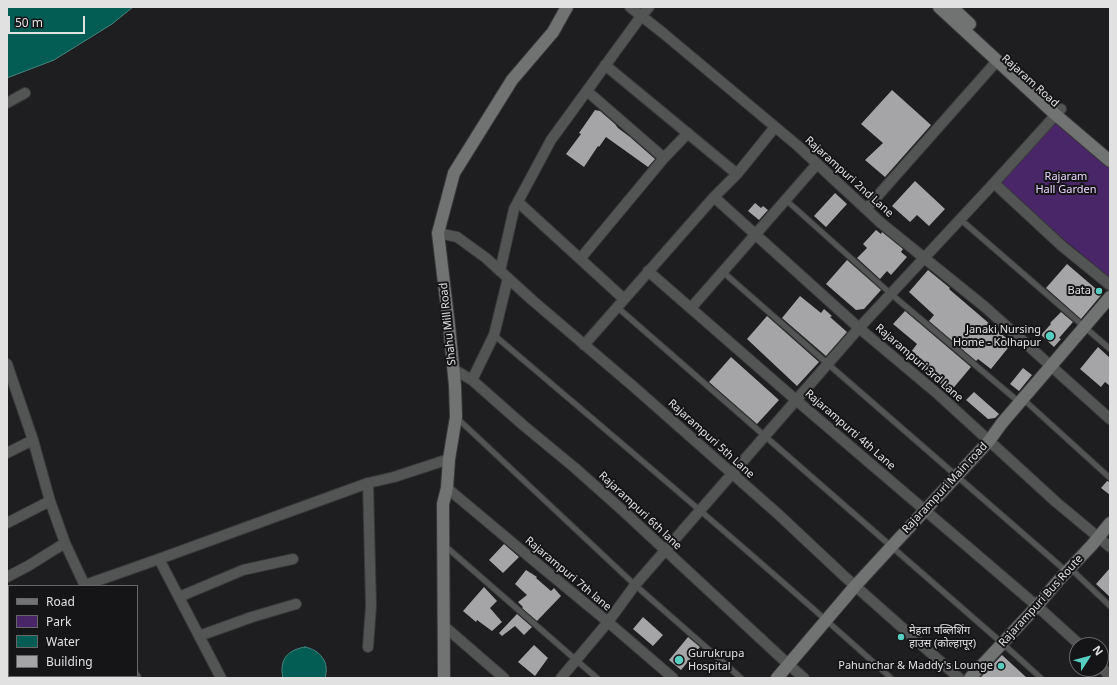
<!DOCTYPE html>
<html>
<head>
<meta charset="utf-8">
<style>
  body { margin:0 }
  #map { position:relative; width:1117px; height:685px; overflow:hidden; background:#1e1d1f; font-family:"Noto Sans",sans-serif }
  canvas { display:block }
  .frame { position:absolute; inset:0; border:8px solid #e1e1e2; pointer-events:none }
  .legend { position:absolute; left:8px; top:585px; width:130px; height:92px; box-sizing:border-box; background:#151416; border:1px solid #676668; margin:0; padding:5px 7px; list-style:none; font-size:12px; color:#e1e1e2 }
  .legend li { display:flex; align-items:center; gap:8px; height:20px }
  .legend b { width:20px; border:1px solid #676668 }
  .north { position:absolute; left:1069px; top:637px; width:40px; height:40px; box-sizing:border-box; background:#151416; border:1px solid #676668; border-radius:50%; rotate:54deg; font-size:11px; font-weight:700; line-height:16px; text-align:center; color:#e1e1e2 }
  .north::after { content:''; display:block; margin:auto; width:14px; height:18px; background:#58cec0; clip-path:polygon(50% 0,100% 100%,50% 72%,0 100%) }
  .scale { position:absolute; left:8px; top:16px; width:77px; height:18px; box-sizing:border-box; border:2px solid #e1e1e2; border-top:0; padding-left:5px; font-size:12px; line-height:14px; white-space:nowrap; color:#e1e1e2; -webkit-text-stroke:3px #151416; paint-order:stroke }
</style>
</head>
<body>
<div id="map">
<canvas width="1117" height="685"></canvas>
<div class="frame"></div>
<ul class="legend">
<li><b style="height:5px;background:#717373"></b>Road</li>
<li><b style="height:11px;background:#492668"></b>Park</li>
<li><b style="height:11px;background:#045d55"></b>Water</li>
<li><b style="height:11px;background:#a5a4a6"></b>Building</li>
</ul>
<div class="north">N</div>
<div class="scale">50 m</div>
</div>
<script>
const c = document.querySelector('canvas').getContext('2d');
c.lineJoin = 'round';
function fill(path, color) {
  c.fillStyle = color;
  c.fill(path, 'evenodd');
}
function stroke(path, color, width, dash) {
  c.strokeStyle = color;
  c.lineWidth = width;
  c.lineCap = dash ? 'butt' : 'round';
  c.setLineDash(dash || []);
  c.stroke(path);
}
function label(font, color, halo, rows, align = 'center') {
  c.font = font + ' "Noto Sans","Noto Sans Devanagari",sans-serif';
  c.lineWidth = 4;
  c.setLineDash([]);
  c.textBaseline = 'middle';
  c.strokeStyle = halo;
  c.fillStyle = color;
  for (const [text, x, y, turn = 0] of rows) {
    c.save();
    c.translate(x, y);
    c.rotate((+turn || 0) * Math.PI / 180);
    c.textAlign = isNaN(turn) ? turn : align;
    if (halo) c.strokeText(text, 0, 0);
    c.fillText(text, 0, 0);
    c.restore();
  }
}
fill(new Path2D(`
  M 1058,120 L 1110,165 L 1110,278 L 1060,236 L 1001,182 Z`), '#492668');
const water = new Path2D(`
  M 7,7 L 133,7 L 112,24 L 54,60 L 7,78 Z
  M 305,647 C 320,650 330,662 325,678 L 283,678 C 279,660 287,650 305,647 Z`);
fill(water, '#045d55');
stroke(water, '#46857f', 1);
fill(new Path2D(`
  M 892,90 L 931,125 L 885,177 L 865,160 L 883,143 L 861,124 Z
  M 595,110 L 600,111 L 615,124 L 618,128 L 630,137 L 655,159 L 648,167 L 606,137 L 599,147 L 598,146 L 584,167 L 566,154 L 581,134 L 579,133 Z
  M 915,181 L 945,209 L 929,226 L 917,215 L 910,222 L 892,206 Z
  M 835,193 L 847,204 L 826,227 L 814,216 Z
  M 755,203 L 761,208 L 763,206 L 768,210 L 759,220 L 748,211 Z
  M 876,230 L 881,234 L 882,232 L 903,249 L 901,252 L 907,257 L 891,275 L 887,271 L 880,279 L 857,258 L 867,248 L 863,244 Z
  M 847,260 L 881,290 L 864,309 L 856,310 L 826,284 Z
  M 1067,264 L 1102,294 L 1081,319 L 1046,288 Z
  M 928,270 L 950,288 L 949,289 L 1012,343 L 991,369 L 978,359 L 976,361 L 929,321 L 934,315 L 909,292 Z
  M 800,296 L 821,313 L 824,309 L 832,316 L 830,317 L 847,332 L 826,356 L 782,318 Z
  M 905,311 L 971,367 L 950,392 L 934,378 L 933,379 L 908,356 L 917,344 L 893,324 Z
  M 1061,312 L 1073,322 L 1059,338 L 1061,339 L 1054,347 L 1041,335 L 1051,324 L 1050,323 Z
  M 767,316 L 819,362 L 797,386 L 747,339 Z
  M 1098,347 L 1110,358 L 1110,386 L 1105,382 L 1101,387 L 1080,369 Z
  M 731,357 L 779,400 L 757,424 L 709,382 Z
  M 1023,368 L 1032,375 L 1019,391 L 1010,384 Z
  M 974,392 L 999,414 L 995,418 L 988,419 L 966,400 Z
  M 1107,481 L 1110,482 L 1110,495 L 1101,488 Z
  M 504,544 L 519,557 L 503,573 L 489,560 Z
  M 1110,568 L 1110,597 L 1096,584 Z
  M 526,570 L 537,577 L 536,578 L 551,591 L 554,588 L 561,596 L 537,621 L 522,608 L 523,607 L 518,602 L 527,595 L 515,584 Z
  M 484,587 L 497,601 L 490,608 L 502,622 L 492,631 L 477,620 L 476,622 L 463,611 Z
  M 517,614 L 532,627 L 524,635 L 515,626 L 502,636 L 499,633 Z
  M 643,617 L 663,635 L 653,646 L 633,629 Z
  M 688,637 L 700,647 L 681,670 L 669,660 Z
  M 534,645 L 548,658 L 535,676 L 518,662 Z
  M 1002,655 L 1027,678 L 980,678 Z`), '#a5a4a6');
const lane = new Path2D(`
  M 786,200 L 891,294 L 1019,402
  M 960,219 L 1110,349
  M 723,272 L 828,364 L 1066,571
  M 617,307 L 1002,643 L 1041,678
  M 494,335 C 627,448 761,561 891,678
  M 1023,399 L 1110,478
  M 457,418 L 635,585 L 741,678
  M 444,545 L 576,660 L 597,678
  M 1071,569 L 1110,606`);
const street = new Path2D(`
  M 630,7 L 663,33 L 798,146 L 881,223 L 985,307 L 1110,419
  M 605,65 L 737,174
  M 587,91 L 664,158
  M 7,103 L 25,93
  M 994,183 L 1062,246 L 1110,285
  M 714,197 L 859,328 L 939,395 L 1056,502 L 1110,547
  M 518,202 L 624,299
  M 866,209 L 997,61
  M 438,233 L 457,237 L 486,258 L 532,300 L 634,387 L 778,514 L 844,576 L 959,678
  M 580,259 L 664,158 L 688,133
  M 500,271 L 514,209 L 551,140 L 642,15 L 649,7
  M 648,271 L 796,400 L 1037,606 L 1080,645
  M 691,308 L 817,164
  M 584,345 L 714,197 L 737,174 L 775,127
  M 7,364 L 33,440 L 50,501 L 65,543 L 85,586
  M 453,369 L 472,380 L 523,425 L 575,468 L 621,509 L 789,665 L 804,678
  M 472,380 L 494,335 L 508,278
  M 7,453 L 33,440
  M 447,488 L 533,560 L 608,622 L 673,678
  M 7,523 L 50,501
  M 159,559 L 221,678
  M 7,577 L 28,566 L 65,543
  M 85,585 L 159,559 L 368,483 L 394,477 L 449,459
  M 179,597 L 243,570 L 293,559
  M 444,626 L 504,678
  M 199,636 L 252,617 L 296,604
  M 368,647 L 371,606 L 368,483
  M 1101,666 L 1110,677
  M 135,676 L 136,678
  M 561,678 L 608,622 L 635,585 L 859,328 L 994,183 L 1061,109`);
const secondary = new Path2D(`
  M 939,7 L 1056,115 L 1110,161
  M 952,7 L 970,24
  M 444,678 L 443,504 L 447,488 L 449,459 L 456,417 L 455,386 L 449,325 L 438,233 L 454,173 L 512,80 L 553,32 L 567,7
  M 777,678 L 856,585 L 989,441 L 1002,423 L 1110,297
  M 970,678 L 1037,606 L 1058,581 L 1092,545 L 1110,523`);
stroke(lane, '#39383a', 7);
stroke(street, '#39383a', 12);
stroke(secondary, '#39383a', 14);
stroke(lane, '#535454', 5);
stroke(street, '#535454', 10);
stroke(secondary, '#717373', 12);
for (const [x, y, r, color] of [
  [1099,291,4,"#58cec0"],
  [1050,336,5,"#58cec0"],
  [901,637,4,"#58cec0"],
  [679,660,5,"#58cec0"],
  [1001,666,4,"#58cec0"]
]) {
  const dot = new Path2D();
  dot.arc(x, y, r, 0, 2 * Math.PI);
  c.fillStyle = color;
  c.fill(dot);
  stroke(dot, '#151416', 1.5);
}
label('11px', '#e1e1e2', '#151416', [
  ["Rajaram Road",1030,81,42],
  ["Rajarampuri 2nd Lane",849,177,42],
  ["Shahu Mill Road",448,324,-96],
  ["Rajarampuri 3rd Lane",919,363,41],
  ["Rajarampurti 4th Lane",850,430,41],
  ["Rajarampuri 5th Lane",711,439,42],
  ["Rajarampuri Main road",945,488,-47],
  ["Rajarampuri 6th lane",640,511,43],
  ["Rajarampuri 7th lane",568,574,40],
  ["Rajarampuri Bus Route",1041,601,-48]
]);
label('11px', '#e7d3fe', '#151416', [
  ["Rajaram",1066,177],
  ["Hall Garden",1066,190]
]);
label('11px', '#e1e1e2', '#151416', [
  ["Bata",1091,291],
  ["Janaki Nursing",1041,330],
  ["Home - Kolhapur",1041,343],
  ["मेहता पब्लिशिंग",909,631,"left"],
  ["हाउस (कोल्हापूर)",909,644,"left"],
  ["Gurukrupa",688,654,"left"],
  ["Hospital",688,667,"left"],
  ["Pahunchar & Maddy's Lounge",993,666]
], 'right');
</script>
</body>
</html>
